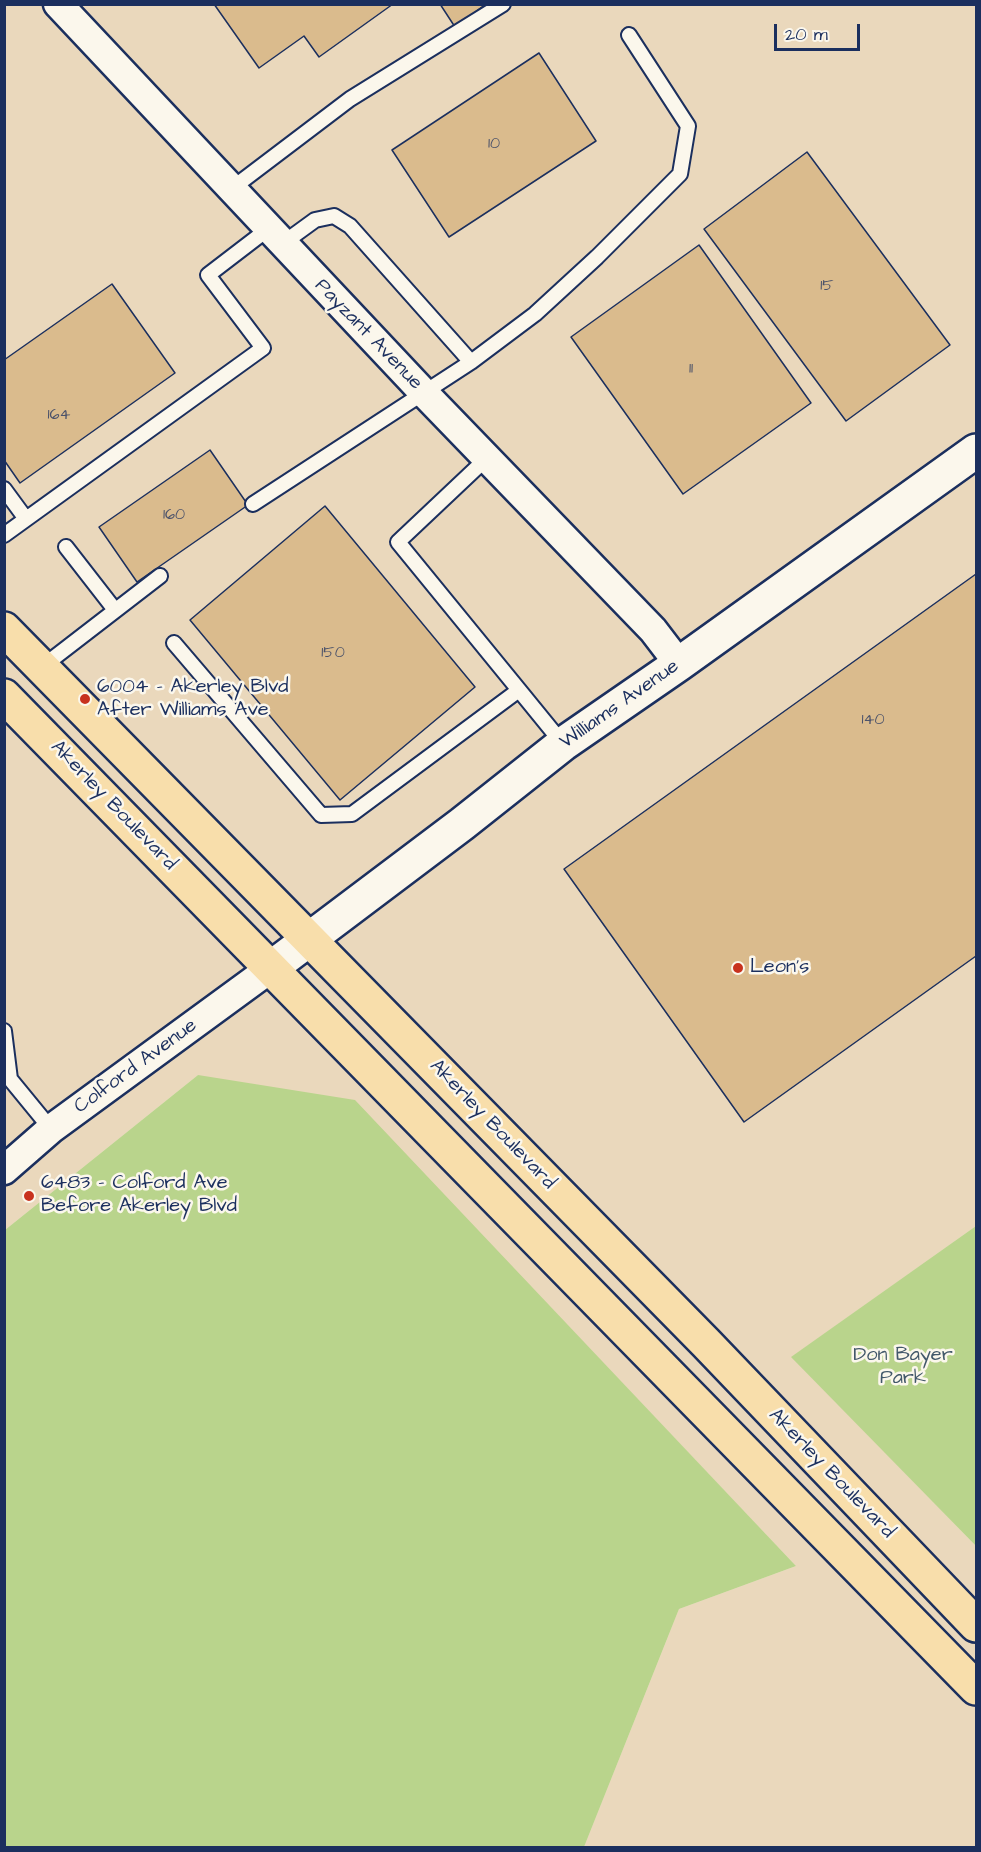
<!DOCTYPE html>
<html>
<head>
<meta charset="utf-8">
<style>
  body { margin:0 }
  #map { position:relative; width:981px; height:1852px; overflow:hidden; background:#f1e5d0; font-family:"Architects Daughter",sans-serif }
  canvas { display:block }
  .frame { position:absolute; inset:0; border:6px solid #1b2f5e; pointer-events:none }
  .scale { position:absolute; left:774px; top:24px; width:86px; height:27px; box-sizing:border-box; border:3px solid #1b2f5e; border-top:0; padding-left:8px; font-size:18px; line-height:21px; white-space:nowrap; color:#1b2f5e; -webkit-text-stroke:4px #fbf7ec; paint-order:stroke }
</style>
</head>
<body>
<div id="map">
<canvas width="981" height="1852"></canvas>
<div class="frame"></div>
<div class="scale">20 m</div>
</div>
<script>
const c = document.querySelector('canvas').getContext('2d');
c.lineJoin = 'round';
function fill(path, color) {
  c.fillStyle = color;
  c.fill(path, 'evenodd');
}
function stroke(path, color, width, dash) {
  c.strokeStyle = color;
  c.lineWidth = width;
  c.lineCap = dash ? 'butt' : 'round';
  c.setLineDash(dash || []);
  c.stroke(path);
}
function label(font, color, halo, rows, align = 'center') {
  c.font = font + ' "Architects Daughter",sans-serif';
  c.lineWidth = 5;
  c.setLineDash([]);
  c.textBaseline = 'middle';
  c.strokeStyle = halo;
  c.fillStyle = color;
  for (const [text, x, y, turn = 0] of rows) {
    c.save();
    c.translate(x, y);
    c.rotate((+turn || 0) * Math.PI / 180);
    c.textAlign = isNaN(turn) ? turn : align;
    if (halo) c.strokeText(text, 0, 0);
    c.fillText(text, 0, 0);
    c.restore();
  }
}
fill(new Path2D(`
  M 5,5 L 976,5 L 976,1226 L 792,1357 L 976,1546 L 976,1847 L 584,1847 L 679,1609 L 796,1566 L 525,1281 L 198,1075 L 5,1230 Z`), '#ead8bc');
fill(new Path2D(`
  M 198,1075 L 355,1100 L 796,1566 L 679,1609 L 584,1847 L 5,1847 L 5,1230 Z
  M 976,1226 L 976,1546 L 791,1357 Z`), '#b9d48c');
const building = new Path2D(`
  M 214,4 L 393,4 L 319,57 L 304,36 L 259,68 Z
  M 440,4 L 486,4 L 455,27 Z
  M 539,53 L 596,141 L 449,237 L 392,150 Z
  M 807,152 L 950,345 L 846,421 L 704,229 Z
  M 699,245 L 811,403 L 683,494 L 571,337 Z
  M 112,284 L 175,373 L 20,483 L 4,460 L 4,360 Z
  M 210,450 L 248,505 L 137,582 L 99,527 Z
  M 325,506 L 475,687 L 340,800 L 190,620 Z
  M 976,574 L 976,956 L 744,1122 L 564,869 Z`);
fill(building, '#dabb8d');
stroke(building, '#1b2f5e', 1.5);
const lane = new Path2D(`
  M 230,190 L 350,99 L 503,4
  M 282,244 L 315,220 L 334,216 L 350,226 L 471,362
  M 487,458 L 398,542 L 519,690
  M 4,489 L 26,519
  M 253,504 L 471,362 L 535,314 L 597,257 L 680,174 L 688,126 L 629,35
  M 4,535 L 263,348 L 208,275 L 268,229
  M 66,547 L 115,610
  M 174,643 L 321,815 L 352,814 L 519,690 L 563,744
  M 42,667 L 160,576
  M 4,1031 L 10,1079
  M 4,1078 L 10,1079 L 51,1129`);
const street = new Path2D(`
  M 58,4 L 423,392 L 653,630 L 679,664
  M 4,1170 L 51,1129 L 271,968`);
const secondary = new Path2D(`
  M 271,968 L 462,824 L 563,744 L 679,664 L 976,451`);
const primary = new Path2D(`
  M 4,629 L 706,1343 L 976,1625
  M 4,696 L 976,1688`);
stroke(lane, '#1b2f5e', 18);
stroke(street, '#1b2f5e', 33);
stroke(secondary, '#1b2f5e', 38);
stroke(primary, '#1b2f5e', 38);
stroke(lane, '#fbf7ec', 14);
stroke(street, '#fbf7ec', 28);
stroke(secondary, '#fbf7ec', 33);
stroke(primary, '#f8deab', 33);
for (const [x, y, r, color] of [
  [85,699,6,"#c8321e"],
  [738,968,6,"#c8321e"],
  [29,1196,6,"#c8321e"]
]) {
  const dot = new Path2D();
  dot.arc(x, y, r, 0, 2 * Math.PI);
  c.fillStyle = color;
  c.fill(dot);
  stroke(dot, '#fbf7ec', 2);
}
label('16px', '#4b526a', null, [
  ["10",494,145],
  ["15",827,287],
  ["11",691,370],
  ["164",59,416],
  ["160",174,516],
  ["150",333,654],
  ["140",873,721]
]);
label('20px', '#1b2f5e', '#fbf7ec', [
  ["Payzant Avenue",368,335,46],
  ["Williams Avenue",620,705,-35],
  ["Akerley Boulevard",113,806,46],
  ["Colford Avenue",136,1067,-36],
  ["Akerley Boulevard",492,1125,46],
  ["Akerley Boulevard",831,1474,46]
]);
label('20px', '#1b2f5e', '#fbf7ec', [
  ["6004 - Akerley Blvd",97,688],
  ["After Williams Ave",97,711],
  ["Leon's",750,968],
  ["6483 - Colford Ave",41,1184],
  ["Before Akerley Blvd",41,1207]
], 'left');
label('20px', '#42586a', '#fbf7ec', [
  ["Don Bayer",903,1356],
  ["Park",903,1379]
]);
</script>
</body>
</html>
